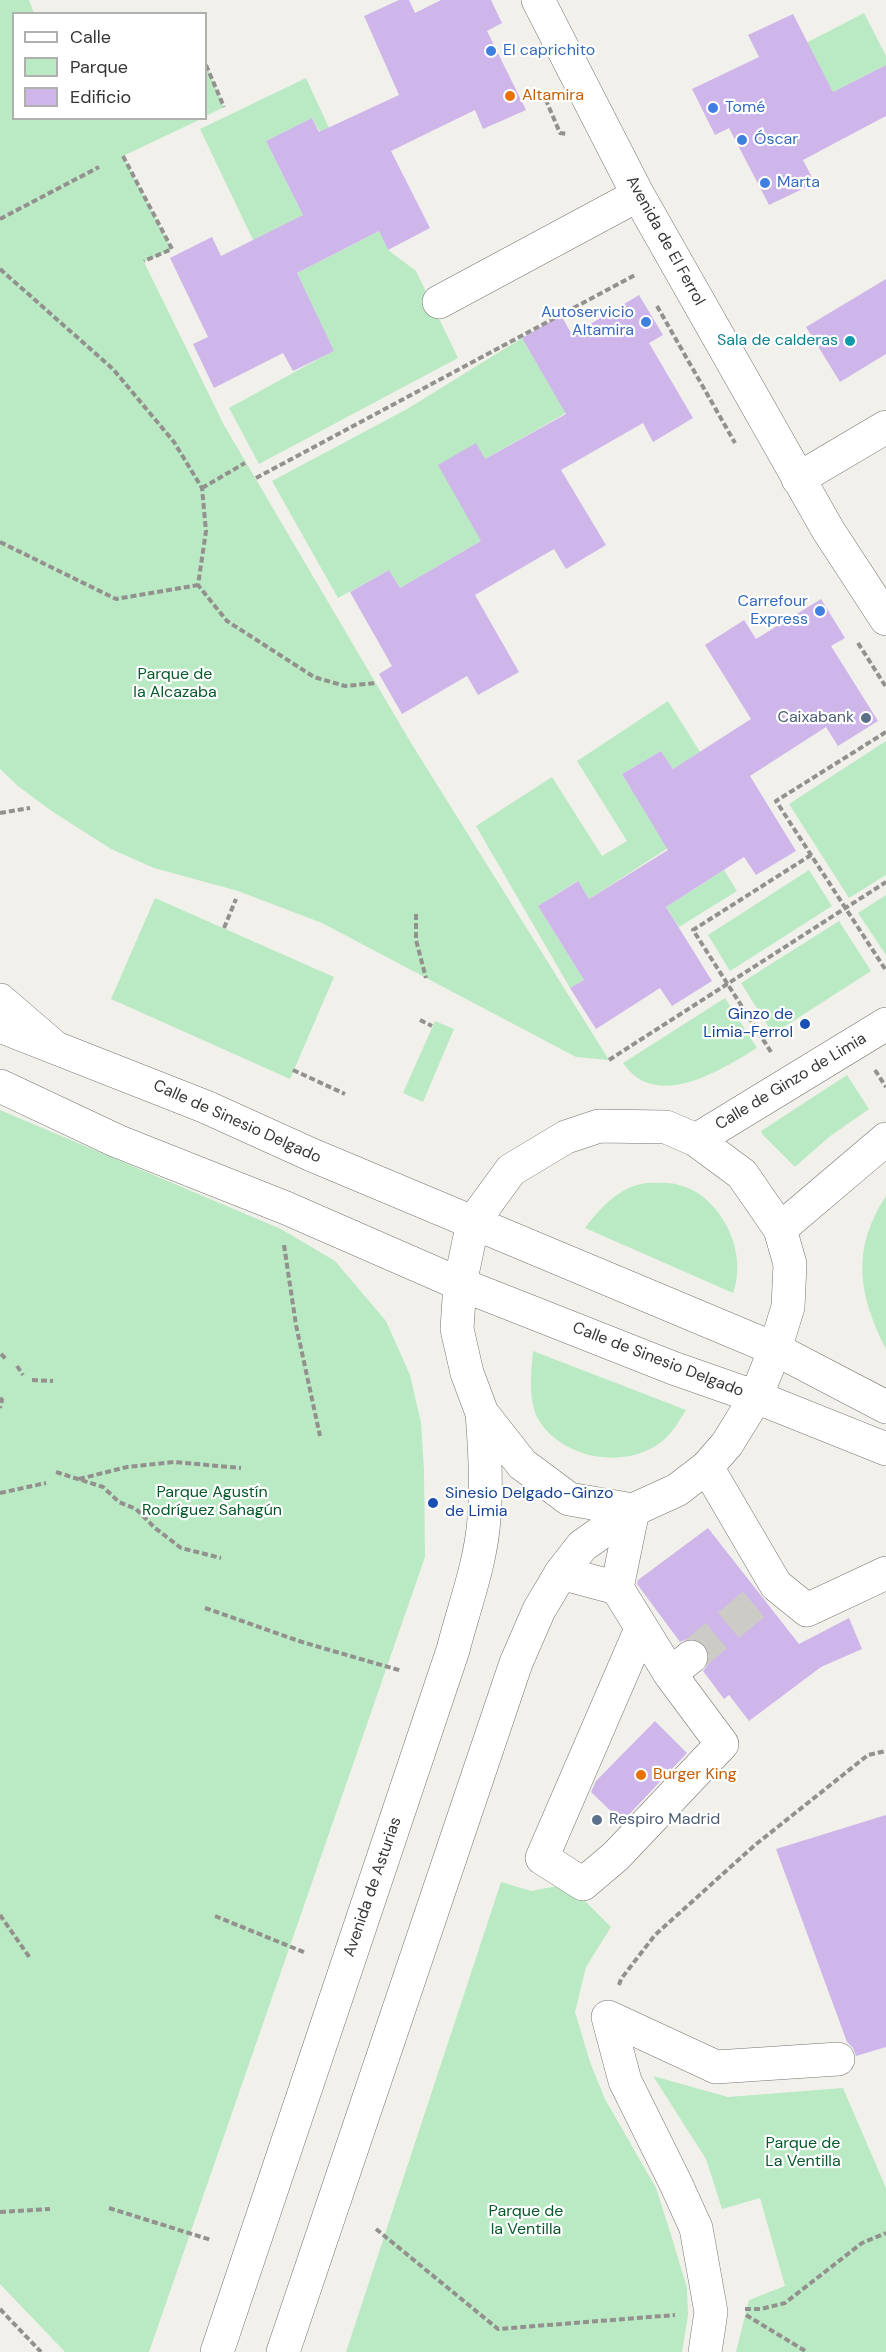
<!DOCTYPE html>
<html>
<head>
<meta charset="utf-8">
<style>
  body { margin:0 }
  #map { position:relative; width:886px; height:2352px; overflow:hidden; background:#f2f0eb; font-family:"DM Sans",sans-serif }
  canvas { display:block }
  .legend { position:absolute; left:12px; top:12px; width:195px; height:108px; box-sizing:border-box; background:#fff; border:2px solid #afafae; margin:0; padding:8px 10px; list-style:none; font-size:18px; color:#373634 }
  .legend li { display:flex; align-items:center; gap:12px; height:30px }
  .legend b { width:30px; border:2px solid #afafae }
</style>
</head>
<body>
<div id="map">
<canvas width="886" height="2352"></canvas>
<ul class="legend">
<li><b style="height:8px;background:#fff"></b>Calle</li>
<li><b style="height:16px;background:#baeac4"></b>Parque</li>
<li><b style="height:16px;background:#cfb6ea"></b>Edificio</li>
</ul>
</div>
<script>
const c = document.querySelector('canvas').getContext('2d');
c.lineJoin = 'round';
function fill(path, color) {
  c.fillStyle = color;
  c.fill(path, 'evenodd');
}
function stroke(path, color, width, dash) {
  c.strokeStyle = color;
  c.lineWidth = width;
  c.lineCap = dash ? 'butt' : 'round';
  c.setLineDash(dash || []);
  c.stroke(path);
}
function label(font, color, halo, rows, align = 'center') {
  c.font = font + ' "DM Sans",sans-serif';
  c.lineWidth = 4.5;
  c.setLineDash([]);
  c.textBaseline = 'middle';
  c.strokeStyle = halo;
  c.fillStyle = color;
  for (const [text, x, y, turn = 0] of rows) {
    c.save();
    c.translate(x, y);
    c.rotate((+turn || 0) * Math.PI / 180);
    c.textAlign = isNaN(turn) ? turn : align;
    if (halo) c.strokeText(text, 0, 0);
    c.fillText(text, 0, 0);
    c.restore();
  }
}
fill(new Path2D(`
  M 0,0 L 29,0 L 34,13 L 14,14 L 14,118 L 201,119 L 123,156 L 172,249 L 144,262 L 224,425 L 411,743 L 609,1060 L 576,1057 L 322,923 L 238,891 L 154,868 L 111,849 L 53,812 L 19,787 L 0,769 Z
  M 864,13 L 886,56 L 886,65 L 833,92 L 806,43 Z
  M 206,65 L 224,107 L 206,116 Z
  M 306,78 L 329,128 L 320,132 L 312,118 L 266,141 L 303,215 L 253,240 L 200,129 Z
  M 379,231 L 388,250 L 416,271 L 458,358 L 259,464 L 229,408 L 333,351 L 297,273 Z
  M 522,338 L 566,413 L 485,459 L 481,541 L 400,588 L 389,570 L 338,598 L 272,481 L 407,409 Z
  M 668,701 L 700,752 L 673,769 L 661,751 L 622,774 L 668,848 L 589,899 L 577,881 L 538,906 L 584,980 L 570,988 L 476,826 L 552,777 L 602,856 L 627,841 L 577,761 Z
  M 886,741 L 886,875 L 849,898 L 789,804 Z
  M 724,870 L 737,891 L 679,927 L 666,907 Z
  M 809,870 L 832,906 L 730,971 L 708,935 Z
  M 886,895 L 886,955 L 858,913 Z
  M 155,898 L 334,977 L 290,1079 L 111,999 Z
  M 839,921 L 871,971 L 773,1034 L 741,983 Z
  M 725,998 L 757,1048 C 721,1070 656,1112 623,1063 Z
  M 435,1021 L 454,1029 L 423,1102 L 403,1093 Z
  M 847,1075 L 869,1109 L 829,1137 L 796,1166 L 794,1166 L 762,1134 L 761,1131 Z
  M 0,1110 L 281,1229 L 335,1261 L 386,1321 L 410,1375 L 421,1423 L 424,1470 L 425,1557 L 149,2352 L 65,2352 L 0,2284 Z
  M 646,1183 C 657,1183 669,1182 679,1185 C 715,1193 741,1239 737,1274 C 737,1280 735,1287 733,1293 L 585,1228 C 601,1207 619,1187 646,1183 Z
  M 886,1196 L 886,1349 C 858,1295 851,1249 886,1196 Z
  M 533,1351 L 686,1410 C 678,1423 670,1437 657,1445 C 621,1469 561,1458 538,1419 C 528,1401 531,1371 533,1351 Z
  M 501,1882 L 531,1891 L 568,1884 L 611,1927 L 586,1967 L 575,2012 L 590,2062 L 605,2099 L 656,2188 L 672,2238 L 687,2288 L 688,2315 L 682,2352 L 346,2352 Z
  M 653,2076 L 728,2097 L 843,2088 L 886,2188 L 886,2352 L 736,2352 L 749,2300 L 785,2286 L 760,2198 L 722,2209 L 706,2159 Z`), '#baeac4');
fill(new Path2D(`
  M 399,0 L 409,0 L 415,13 L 441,0 L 491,0 L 502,23 L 487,31 L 526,110 L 483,129 L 475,110 L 391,151 L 430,228 L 388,250 L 379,231 L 297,273 L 334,351 L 293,371 L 283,353 L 214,388 L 193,344 L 208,337 L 170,258 L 212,237 L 221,256 L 303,215 L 266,141 L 312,118 L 319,132 L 399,95 L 364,16 Z
  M 793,14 L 833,92 L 886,65 L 886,116 L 803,160 L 815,183 L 769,205 L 729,128 L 715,135 L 692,89 L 759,57 L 748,35 Z
  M 886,279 L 886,354 L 840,382 L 806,327 Z
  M 639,295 L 663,335 L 649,343 L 693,418 L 653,442 L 643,423 L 561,470 L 606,545 L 566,569 L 554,549 L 475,595 L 519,672 L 478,695 L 467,676 L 402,714 L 379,674 L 392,666 L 350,592 L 389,570 L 400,588 L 481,541 L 438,465 L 476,443 L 485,459 L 566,414 L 522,338 L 561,315 L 572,335 Z
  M 821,599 L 845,638 L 831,646 L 878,721 L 838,746 L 826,727 L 750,776 L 796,851 L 756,875 L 744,857 L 666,907 L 712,981 L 672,1006 L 660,988 L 596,1029 L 570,988 L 584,980 L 538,906 L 578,881 L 589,899 L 668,850 L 622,774 L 661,751 L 673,769 L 751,719 L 705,645 L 744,620 L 756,639 Z
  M 708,1528 L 799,1644 L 849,1618 L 862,1649 L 821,1667 L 749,1721 L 729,1695 L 724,1699 L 703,1671 L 708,1664 L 710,1655 L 705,1645 L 697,1639 L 689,1638 L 680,1642 L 637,1584 L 638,1580 Z
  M 655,1721 L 687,1753 L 622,1822 L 591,1792 L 596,1781 Z
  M 886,1815 L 886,2047 L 856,2056 L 853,2048 L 847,2042 L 776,1849 Z`), '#cfb6ea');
stroke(new Path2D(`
  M 691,1657 L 762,1597`), '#cdcbc6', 33, [33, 16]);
const minor = new Path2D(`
  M 538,0 L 638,195 L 828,530 L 886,619
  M 439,302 L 638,195
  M 798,479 L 886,427
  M 0,1000 L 51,1044
  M 707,1467 L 776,1585 L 807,1610 L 886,1573
  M 633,1510 L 617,1588 L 670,1674 L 722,1744 L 616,1856 L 583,1884 L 542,1858 L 641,1629
  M 561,1573 L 617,1588
  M 670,1674 L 691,1657
  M 608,2017 L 625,2081 L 676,2184 L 696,2228 L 711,2312 L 705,2352
  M 608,2017 L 716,2067 L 838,2059`);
const major = new Path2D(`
  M 0,1026 L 206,1107 L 312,1155 L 775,1349 L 886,1407
  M 0,1086 L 117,1141 L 286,1208 L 460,1284 L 673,1368 L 756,1397 L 886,1449
  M 696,1140 L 886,1024
  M 780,1229 L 886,1139
  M 217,2352 L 453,1650 C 464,1607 481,1563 484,1519 C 487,1484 485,1449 482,1413
  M 283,2352 L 516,1663 L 539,1610 L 561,1573 L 582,1546 L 633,1510 L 677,1490 L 707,1467 L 727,1444 L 756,1397 L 775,1349 L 788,1307 L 790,1264 L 780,1229 L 742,1174 L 696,1140 L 666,1127 L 599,1126 L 566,1137 L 511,1170 L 473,1222 L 460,1284 L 457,1329 L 467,1373 L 482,1413 L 522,1464 L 569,1499 L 633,1510`);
stroke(minor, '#75746f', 34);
stroke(major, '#75746f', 34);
stroke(new Path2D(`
  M 206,65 L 224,107
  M 542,91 L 560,133 L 567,134
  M 123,156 L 172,249 L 144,261
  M 0,219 L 99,167
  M 0,269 L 113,369 L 174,442 L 202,488 L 206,531 L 198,585 L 227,621 L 314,677 L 345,686 L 376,683
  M 657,306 L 735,443
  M 256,478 L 635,275
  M 202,488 L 245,463
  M 0,542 L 116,599 L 198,585
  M 858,643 L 886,687
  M 0,813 L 30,808
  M 416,914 L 416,940 L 426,978
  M 224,928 L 236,899
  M 885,969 L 776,801 L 886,732
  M 420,1020 L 432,1026
  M 771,1052 L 693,930 L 811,855
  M 609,1060 L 886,882
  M 293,1070 L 345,1094
  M 875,1070 L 886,1087
  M 284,1245 L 296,1325 L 320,1436
  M 1,1354 L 6,1359
  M 17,1366 L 23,1375
  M 32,1380 L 53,1381
  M 0,1398 L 2,1400 L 0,1408
  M 56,1472 L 103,1487 L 119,1502 L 136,1509 L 155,1528 L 181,1548 L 221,1558
  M 79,1479 L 127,1467 L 174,1462 L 241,1468
  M 0,1493 L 46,1483
  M 205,1608 L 302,1642 L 402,1671
  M 0,1915 L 30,1958
  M 215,1916 L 306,1953
  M 619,1985 L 621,1979 L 655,1935 L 755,1845 L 868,1755 L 886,1751
  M 109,2208 L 211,2240
  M 0,2212 L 50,2209
  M 376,2229 L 498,2329 L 675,2315
  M 0,2309 L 41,2352
  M 745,2309 L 761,2309 L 785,2303 L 862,2243 L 886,2233
  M 746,2315 L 807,2352`), '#93918e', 4, [6, 3]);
stroke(minor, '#fff', 33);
stroke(major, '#fff', 33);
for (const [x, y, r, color] of [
  [491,51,6,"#3f7fe0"],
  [510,96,6,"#e8710a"],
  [713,108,6,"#3f7fe0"],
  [742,140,6,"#3f7fe0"],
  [765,183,6,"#3f7fe0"],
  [646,322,6,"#3f7fe0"],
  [850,341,6,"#0f9aa8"],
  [820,611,6,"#3f7fe0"],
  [866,718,6,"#5c6f8a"],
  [805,1024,6,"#1a4fb4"],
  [433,1503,6,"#1a4fb4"],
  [641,1775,6,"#e8710a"],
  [597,1820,6,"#5c6f8a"]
]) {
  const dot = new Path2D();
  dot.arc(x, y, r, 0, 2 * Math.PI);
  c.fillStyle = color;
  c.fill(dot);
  stroke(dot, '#fff', 2);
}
label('16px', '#366cbe', '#fff', [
  ["El caprichito",503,51],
  ["Tomé",725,108],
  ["Óscar",754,140],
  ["Marta",777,183],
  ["Autoservicio",634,313,"right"],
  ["Altamira",634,331,"right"],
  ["Carrefour",808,602,"right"],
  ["Express",808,620,"right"]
], 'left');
label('16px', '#c56008', '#fff', [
  ["Altamira",522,96],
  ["Burger King",653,1775]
], 'left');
label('16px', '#373634', '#fff', [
  ["Avenida de El Ferrol",665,241,61],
  ["Calle de Ginzo de Limia",791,1082,-31],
  ["Calle de Sinesio Delgado",237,1122,24],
  ["Calle de Sinesio Delgado",658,1360,21],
  ["Avenida de Asturias",373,1887,-71]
]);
label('16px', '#0d838f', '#fff', [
  ["Sala de calderas",838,341]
], 'right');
label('16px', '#06592a', '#fff', [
  ["Parque de",175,675],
  ["la Alcazaba",175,693],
  ["Parque Agustín",212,1493],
  ["Rodríguez Sahagún",212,1511],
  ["Parque de",803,2144],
  ["La Ventilla",803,2162],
  ["Parque de",526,2212],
  ["la Ventilla",526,2230]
]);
label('16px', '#4e5e75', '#fff', [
  ["Caixabank",854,718],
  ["Respiro Madrid",609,1820,"left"]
], 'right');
label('16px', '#164399', '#fff', [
  ["Ginzo de",793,1015],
  ["Limia-Ferrol",793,1033],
  ["Sinesio Delgado-Ginzo",445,1494,"left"],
  ["de Limia",445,1512,"left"]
], 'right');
</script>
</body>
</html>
